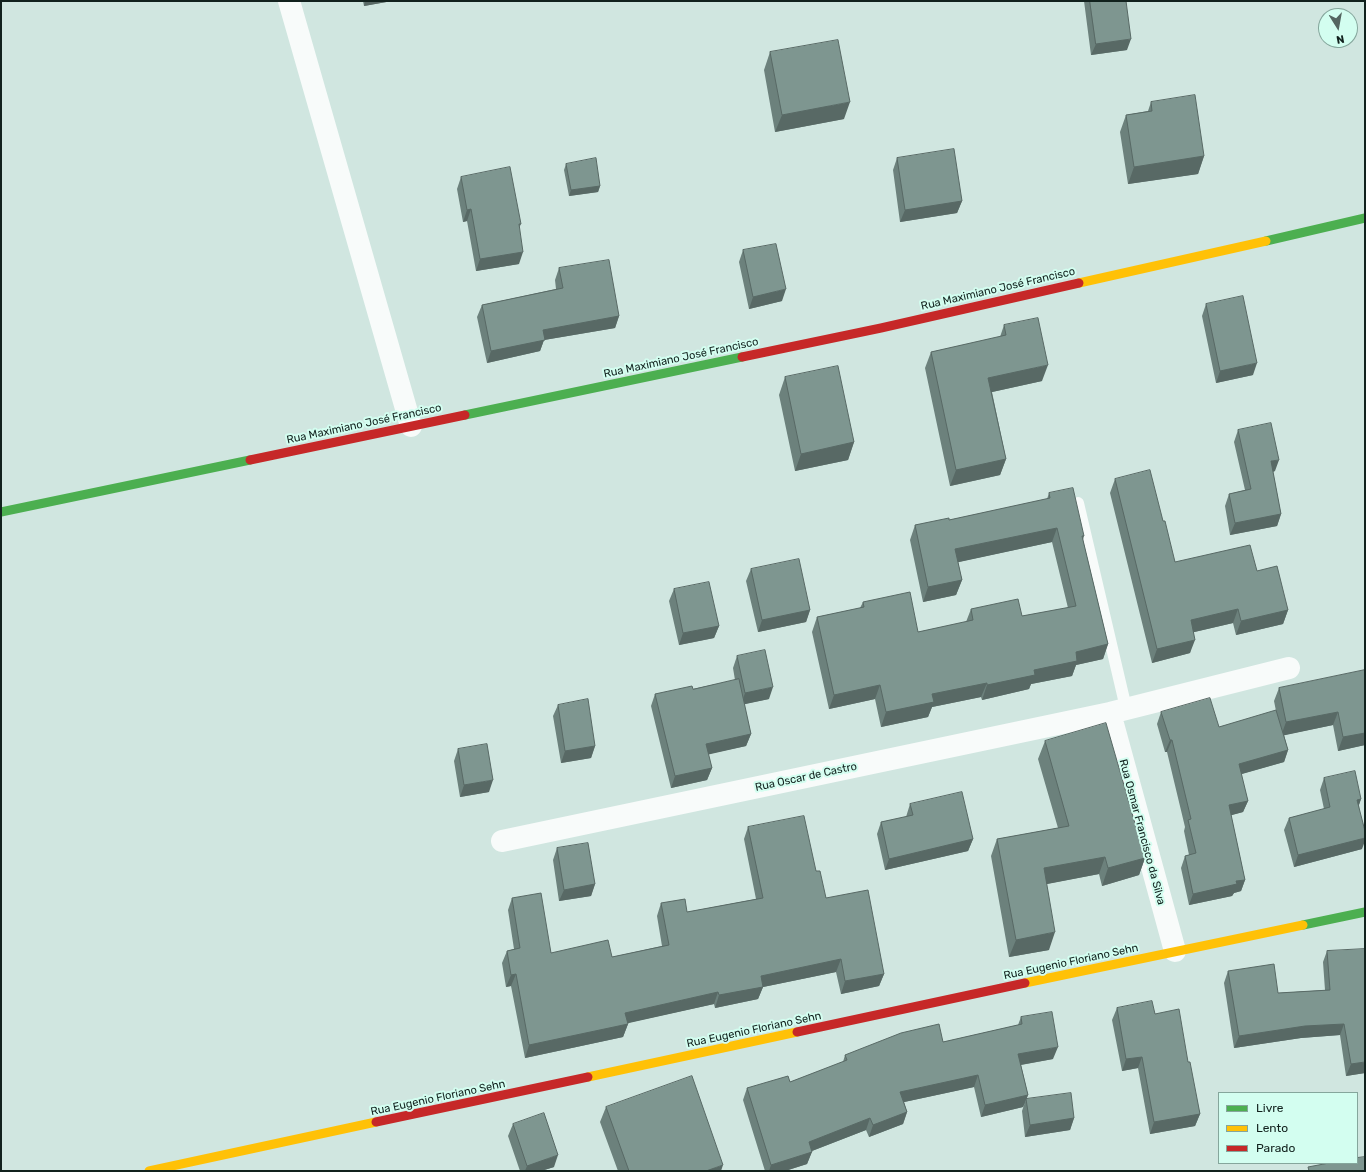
<!DOCTYPE html>
<html>
<head>
<meta charset="utf-8">
<style>
  body { margin:0 }
  #map { position:relative; width:1366px; height:1172px; overflow:hidden; background:#d0e6e0; font-family:Rubik,sans-serif }
  canvas { display:block }
  .frame { position:absolute; inset:0; border:2px solid #11211d; pointer-events:none }
  .legend { position:absolute; left:1218px; top:1092px; width:140px; height:72px; box-sizing:border-box; background:#d3fef0; border:1px solid #85a69c; margin:0; padding:5px 7px; list-style:none; font-size:12px; color:#11211d }
  .legend li { display:flex; align-items:center; gap:8px; height:20px }
  .legend b { width:20px; border:1px solid #85a69c }
  .north { position:absolute; left:1318px; top:8px; width:40px; height:40px; box-sizing:border-box; background:#d3fef0; border:1px solid #85a69c; border-radius:50%; rotate:169deg; font-size:11px; font-weight:700; line-height:16px; text-align:center; color:#11211d }
  .north::after { content:''; display:block; margin:auto; width:14px; height:18px; background:#546661; clip-path:polygon(50% 0,100% 100%,50% 72%,0 100%) }
</style>
</head>
<body>
<div id="map">
<canvas width="1366" height="1172"></canvas>
<div class="frame"></div>
<ul class="legend">
<li><b style="height:5px;background:#4caf50"></b>Livre</li>
<li><b style="height:5px;background:#ffc107"></b>Lento</li>
<li><b style="height:5px;background:#c62828"></b>Parado</li>
</ul>
<div class="north">N</div>
</div>
<script>
const c = document.querySelector('canvas').getContext('2d');
c.lineJoin = 'round';
function stroke(path, color, width, dash) {
  c.strokeStyle = color;
  c.lineWidth = width;
  c.lineCap = dash ? 'butt' : 'round';
  c.setLineDash(dash || []);
  c.stroke(path);
}
function fill(path, color) {
  c.fillStyle = color;
  c.fill(path, 'evenodd');
}
function label(font, color, halo, rows, align = 'center') {
  c.font = font + ' Rubik,sans-serif';
  c.lineWidth = 4;
  c.setLineDash([]);
  c.textBaseline = 'middle';
  c.strokeStyle = halo;
  c.fillStyle = color;
  for (const [text, x, y, turn = 0] of rows) {
    c.save();
    c.translate(x, y);
    c.rotate((+turn || 0) * Math.PI / 180);
    c.textAlign = isNaN(turn) ? turn : align;
    if (halo) c.strokeText(text, 0, 0);
    c.fillText(text, 0, 0);
    c.restore();
  }
}
stroke(new Path2D(`
  M 1078,503 L 1126,708`), '#f8fbfa', 12);
stroke(new Path2D(`
  M 289,1 L 411,426
  M 1110,713 L 1175,951
  M 502,841 L 1110,713 L 1289,668`), '#f8fbfa', 22);
stroke(new Path2D(`
  M 1266,241 L 1365,218
  M 465,415 L 742,357
  M 1,512 L 250,460
  M 1303,925 L 1365,912`), '#4caf50', 9);
stroke(new Path2D(`
  M 1079,283 L 1266,241
  M 1025,983 L 1303,925
  M 588,1077 L 797,1032
  M 149,1171 L 376,1122`), '#ffc107', 9);
stroke(new Path2D(`
  M 742,357 L 881,328 L 1079,283
  M 250,460 L 465,415
  M 797,1032 L 1025,983
  M 376,1122 L 588,1077`), '#c62828', 9);
fill(new Path2D(`
  M 363,1 L 392,1 L 364,6 Z
  M 1084,1 L 1126,1 L 1127,50 L 1091,55 Z
  M 770,52 L 844,119 L 775,132 L 764,70 Z
  M 1151,102 L 1204,156 L 1198,174 L 1128,184 L 1120,132 L 1126,115 L 1148,111 Z
  M 897,158 L 962,201 L 957,213 L 900,222 L 893,170 Z
  M 566,164 L 600,186 L 598,192 L 569,196 L 564,170 Z
  M 461,177 L 521,224 L 519,228 L 519,264 L 476,271 L 467,221 L 463,222 L 457,189 Z
  M 743,250 L 782,301 L 749,309 L 739,262 Z
  M 559,268 L 619,316 L 615,328 L 544,340 L 540,351 L 487,363 L 477,317 L 482,305 L 556,289 L 555,280 Z
  M 1206,304 L 1253,375 L 1216,383 L 1202,316 Z
  M 1004,325 L 1042,381 L 992,392 L 1006,459 L 1000,475 L 950,486 L 925,368 L 931,352 L 1000,337 Z
  M 785,377 L 854,442 L 848,460 L 795,471 L 779,395 Z
  M 1238,430 L 1275,471 L 1273,472 L 1281,514 L 1277,526 L 1230,535 L 1225,506 L 1229,494 L 1245,490 L 1234,442 Z
  M 1115,479 L 1175,562 L 1257,571 L 1288,610 L 1283,624 L 1236,635 L 1233,623 L 1194,632 L 1190,653 L 1152,663 L 1110,493 Z
  M 1049,493 L 1084,536 L 1083,540 L 1108,644 L 1103,659 L 1076,665 L 1072,676 L 1031,684 L 1029,689 L 982,700 L 981,697 L 932,707 L 928,717 L 881,727 L 875,699 L 829,709 L 812,632 L 817,617 L 860,608 L 863,602 L 918,632 L 966,622 L 971,609 L 1022,616 L 1068,608 L 1052,542 L 958,562 L 962,580 L 956,595 L 923,602 L 910,540 L 915,525 L 949,520 L 1047,499 Z
  M 751,569 L 810,610 L 806,622 L 758,632 L 746,581 Z
  M 674,589 L 719,626 L 714,638 L 679,645 L 669,601 Z
  M 737,656 L 769,699 L 744,704 L 751,734 L 746,746 L 708,754 L 712,768 L 707,780 L 671,788 L 651,706 L 655,694 L 693,689 L 735,680 L 733,668 Z
  M 1365,670 L 1365,745 L 1338,751 L 1333,725 L 1284,735 L 1288,750 L 1284,762 L 1241,774 L 1248,801 L 1243,812 L 1231,815 L 1245,880 L 1241,891 L 1234,893 L 1232,896 L 1189,905 L 1181,868 L 1185,856 L 1189,855 L 1184,831 L 1185,827 L 1167,752 L 1165,752 L 1157,724 L 1161,712 L 1219,727 L 1276,711 L 1274,701 L 1279,688 Z
  M 558,705 L 595,746 L 591,758 L 561,763 L 553,716 Z
  M 1045,741 L 1145,858 L 1139,875 L 1102,886 L 1099,874 L 1046,884 L 1049,950 L 1009,957 L 991,856 L 997,839 L 1058,828 L 1038,759 Z
  M 458,749 L 489,792 L 460,797 L 454,761 Z
  M 1324,778 L 1361,799 L 1359,805 L 1362,849 L 1294,867 L 1284,830 L 1289,818 L 1324,809 L 1320,790 Z
  M 910,804 L 973,839 L 968,851 L 885,870 L 877,834 L 881,822 L 906,817 Z
  M 748,827 L 816,871 L 826,898 L 884,974 L 879,986 L 841,994 L 836,972 L 763,987 L 758,999 L 715,1008 L 714,1004 L 627,1023 L 628,1024 L 623,1037 L 525,1058 L 511,986 L 506,987 L 502,963 L 507,951 L 514,949 L 508,910 L 512,898 L 551,953 L 612,957 L 662,946 L 657,916 L 661,903 L 687,912 L 756,899 L 744,839 Z
  M 557,848 L 595,884 L 591,896 L 559,901 L 553,860 Z
  M 1327,951 L 1365,1073 L 1346,1076 L 1340,1035 L 1301,1038 L 1234,1048 L 1224,983 L 1228,971 L 1278,993 L 1325,990 L 1323,962 Z
  M 1117,1008 L 1155,1014 L 1188,1062 L 1200,1114 L 1195,1126 L 1150,1134 L 1138,1068 L 1122,1071 L 1112,1020 Z
  M 1021,1017 L 1053,1059 L 1021,1065 L 1028,1095 L 1023,1107 L 981,1117 L 974,1087 L 904,1102 L 907,1112 L 903,1124 L 869,1137 L 866,1130 L 812,1151 L 807,1164 L 785,1171 L 765,1171 L 743,1100 L 747,1088 L 790,1082 L 843,1062 L 845,1055 L 943,1042 L 1018,1025 Z
  M 1026,1099 L 1074,1118 L 1070,1130 L 1025,1137 L 1022,1111 Z
  M 606,1107 L 721,1171 L 618,1171 L 600,1122 Z
  M 513,1124 L 554,1167 L 541,1171 L 520,1171 L 508,1136 Z`), '#6c817c');
fill(new Path2D(`
  M 365,1 L 392,1 L 364,6 Z
  M 1131,39 L 1127,50 L 1091,55 L 1096,44 Z
  M 850,102 L 844,119 L 775,132 L 782,115 Z
  M 1204,156 L 1198,174 L 1128,184 L 1134,167 Z
  M 600,186 L 598,192 L 569,196 L 571,190 Z
  M 962,201 L 957,213 L 900,222 L 905,210 Z
  M 471,209 L 467,221 L 463,222 L 467,210 Z
  M 523,252 L 519,264 L 476,271 L 480,259 Z
  M 786,289 L 782,301 L 749,309 L 753,297 Z
  M 619,316 L 615,328 L 544,340 L 540,351 L 487,363 L 491,351 L 543,330 Z
  M 1257,363 L 1253,375 L 1216,383 L 1220,371 Z
  M 1048,365 L 1042,381 L 983,394 L 988,378 Z
  M 854,442 L 848,460 L 795,471 L 801,454 Z
  M 1006,459 L 1000,475 L 950,486 L 956,470 Z
  M 1279,460 L 1275,471 L 1267,473 L 1271,461 Z
  M 1281,514 L 1277,526 L 1230,535 L 1235,523 Z
  M 1057,528 L 1052,542 L 950,564 L 955,549 Z
  M 962,580 L 956,595 L 923,602 L 928,587 Z
  M 1238,609 L 1233,623 L 1186,634 L 1191,620 Z
  M 810,610 L 806,622 L 758,632 L 762,620 Z
  M 1288,610 L 1283,624 L 1236,635 L 1241,621 Z
  M 719,626 L 714,638 L 679,645 L 683,633 Z
  M 1195,640 L 1190,653 L 1152,663 L 1157,649 Z
  M 1108,644 L 1103,659 L 1076,665 L 1072,676 L 1031,684 L 1029,689 L 982,700 L 987,685 L 1034,670 L 1076,652 Z
  M 987,683 L 981,697 L 932,707 L 928,717 L 881,727 L 886,712 L 932,694 Z
  M 880,685 L 875,699 L 829,709 L 834,695 Z
  M 773,687 L 769,699 L 741,705 L 745,693 Z
  M 1338,712 L 1333,725 L 1281,736 L 1286,722 Z
  M 1365,733 L 1365,745 L 1338,751 L 1343,737 Z
  M 751,734 L 746,746 L 702,756 L 706,744 Z
  M 1170,740 L 1172,740 L 1167,752 L 1165,752 Z
  M 595,746 L 591,758 L 561,763 L 565,751 Z
  M 1288,750 L 1284,762 L 1235,776 L 1239,764 Z
  M 712,768 L 707,780 L 671,788 L 675,776 Z
  M 493,780 L 489,792 L 460,797 L 464,785 Z
  M 1361,799 L 1357,810 L 1357,800 Z
  M 1248,801 L 1243,812 L 1225,817 L 1229,805 Z
  M 1365,838 L 1365,841 L 1362,849 L 1294,867 L 1298,855 Z
  M 973,839 L 968,851 L 885,870 L 889,859 Z
  M 1105,857 L 1099,874 L 1037,886 L 1044,868 Z
  M 1145,858 L 1139,875 L 1102,886 L 1108,868 Z
  M 1245,880 L 1241,891 L 1234,893 L 1232,896 L 1189,905 L 1193,894 L 1236,881 Z
  M 595,884 L 591,896 L 559,901 L 564,890 Z
  M 1055,932 L 1049,950 L 1009,957 L 1016,940 Z
  M 841,959 L 836,972 L 763,987 L 758,999 L 715,1008 L 719,995 L 761,976 Z
  M 516,974 L 511,986 L 506,987 L 511,975 Z
  M 884,974 L 879,986 L 841,994 L 845,981 Z
  M 718,992 L 714,1004 L 620,1025 L 625,1013 Z
  M 628,1024 L 623,1037 L 525,1058 L 529,1045 Z
  M 1344,1024 L 1340,1035 L 1301,1038 L 1234,1048 L 1239,1036 L 1305,1026 Z
  M 1058,1047 L 1053,1059 L 1014,1066 L 1018,1054 Z
  M 1142,1057 L 1138,1068 L 1122,1071 L 1126,1059 Z
  M 1365,1062 L 1365,1073 L 1346,1076 L 1351,1064 Z
  M 978,1075 L 974,1087 L 895,1104 L 900,1092 Z
  M 1028,1095 L 1023,1107 L 981,1117 L 985,1105 Z
  M 907,1112 L 903,1124 L 869,1137 L 873,1125 Z
  M 1200,1114 L 1195,1126 L 1150,1134 L 1154,1122 Z
  M 870,1118 L 866,1130 L 804,1154 L 809,1142 Z
  M 1074,1118 L 1070,1130 L 1025,1137 L 1030,1125 Z
  M 812,1152 L 807,1164 L 785,1171 L 769,1171 L 771,1165 Z
  M 558,1155 L 554,1167 L 541,1171 L 525,1171 L 527,1166 Z
  M 723,1165 L 721,1171 L 706,1171 Z`), '#586965');
const building = new Path2D(`
  M 1090,1 L 1126,1 L 1131,39 L 1096,44 Z
  M 838,40 L 850,102 L 782,115 L 770,52 Z
  M 1195,95 L 1204,156 L 1134,167 L 1126,115 L 1152,111 L 1151,102 Z
  M 954,149 L 962,201 L 905,210 L 897,158 Z
  M 596,158 L 600,186 L 571,190 L 566,164 Z
  M 510,167 L 521,224 L 519,224 L 523,252 L 480,259 L 471,209 L 467,210 L 461,177 Z
  M 776,244 L 786,289 L 753,297 L 743,250 Z
  M 609,260 L 619,316 L 543,330 L 545,340 L 491,351 L 482,305 L 563,288 L 559,268 Z
  M 1243,296 L 1257,363 L 1220,371 L 1206,304 Z
  M 1038,318 L 1048,365 L 988,378 L 1006,459 L 956,470 L 931,352 L 1006,335 L 1004,325 Z
  M 838,366 L 854,442 L 801,454 L 785,377 Z
  M 1271,423 L 1279,460 L 1271,461 L 1281,514 L 1235,523 L 1229,494 L 1251,489 L 1238,430 Z
  M 1150,470 L 1163,521 L 1165,521 L 1175,562 L 1250,545 L 1257,571 L 1277,566 L 1288,610 L 1241,621 L 1238,609 L 1191,620 L 1195,640 L 1157,649 L 1115,479 Z
  M 1073,488 L 1084,536 L 1082,536 L 1108,644 L 1076,652 L 1077,661 L 1034,670 L 1035,675 L 987,685 L 987,683 L 932,694 L 934,702 L 886,712 L 880,685 L 834,695 L 817,617 L 864,607 L 863,602 L 910,592 L 918,632 L 973,620 L 971,609 L 1018,599 L 1022,616 L 1076,606 L 1057,528 L 955,549 L 962,580 L 928,587 L 915,525 L 949,518 L 949,520 L 1050,498 L 1049,493 Z
  M 799,559 L 810,610 L 762,620 L 751,569 Z
  M 709,582 L 719,626 L 683,633 L 674,589 Z
  M 765,650 L 773,687 L 745,693 L 737,656 Z
  M 1365,670 L 1365,733 L 1343,737 L 1338,712 L 1286,722 L 1279,688 Z
  M 739,679 L 751,734 L 706,744 L 712,768 L 675,776 L 655,694 L 692,686 L 693,689 Z
  M 1210,698 L 1219,727 L 1276,710 L 1288,750 L 1239,764 L 1248,801 L 1229,805 L 1245,880 L 1236,881 L 1237,884 L 1193,894 L 1185,856 L 1196,853 L 1188,820 L 1191,819 L 1172,740 L 1170,740 L 1161,712 Z
  M 588,699 L 595,746 L 565,751 L 558,705 Z
  M 1106,723 L 1145,858 L 1108,868 L 1105,857 L 1044,868 L 1055,932 L 1016,940 L 997,839 L 1069,826 L 1045,741 Z
  M 487,744 L 493,780 L 464,785 L 458,749 Z
  M 1355,771 L 1361,799 L 1357,800 L 1365,831 L 1365,838 L 1298,855 L 1289,818 L 1330,807 L 1324,778 Z
  M 962,792 L 973,839 L 889,859 L 881,822 L 913,815 L 910,804 Z
  M 804,816 L 816,871 L 820,871 L 826,898 L 868,890 L 884,974 L 845,981 L 841,959 L 761,976 L 763,987 L 719,995 L 718,992 L 625,1013 L 628,1024 L 529,1045 L 516,974 L 511,975 L 507,951 L 520,948 L 512,898 L 541,893 L 551,953 L 608,940 L 612,957 L 669,945 L 661,903 L 685,899 L 687,912 L 763,898 L 748,827 Z
  M 588,843 L 595,884 L 564,890 L 557,848 Z
  M 1365,949 L 1365,1062 L 1351,1064 L 1344,1024 L 1305,1026 L 1239,1036 L 1228,971 L 1274,964 L 1278,993 L 1330,990 L 1327,951 Z
  M 1152,1001 L 1155,1014 L 1179,1009 L 1188,1062 L 1190,1062 L 1200,1114 L 1154,1122 L 1142,1057 L 1126,1059 L 1117,1008 Z
  M 1052,1012 L 1058,1047 L 1018,1054 L 1028,1095 L 985,1105 L 978,1075 L 900,1092 L 907,1112 L 873,1125 L 870,1118 L 809,1142 L 812,1152 L 771,1165 L 747,1088 L 788,1076 L 790,1082 L 847,1060 L 845,1055 L 901,1033 L 939,1024 L 943,1042 L 1022,1024 L 1021,1017 Z
  M 692,1076 L 723,1165 L 706,1171 L 629,1171 L 606,1107 Z
  M 1071,1093 L 1074,1118 L 1030,1125 L 1026,1099 Z
  M 544,1113 L 558,1155 L 527,1166 L 513,1124 Z
  M 1365,1157 L 1365,1171 L 1309,1171 L 1308,1167 L 1329,1163 L 1357,1163 L 1357,1158 Z`);
fill(building, '#7e9690');
stroke(building, '#586965', 1);
label('11px', '#11211d', '#d3fef0', [
  ["Rua Maximiano José Francisco",998,289,-13],
  ["Rua Maximiano José Francisco",681,358,-12],
  ["Rua Maximiano José Francisco",364,424,-12],
  ["Rua Oscar de Castro",806,777,-12],
  ["Rua Osmar Francisco da Silva",1142,832,75],
  ["Rua Eugenio Floriano Sehn",1071,962,-12],
  ["Rua Eugenio Floriano Sehn",754,1030,-12],
  ["Rua Eugenio Floriano Sehn",438,1098,-12]
]);
</script>
</body>
</html>
